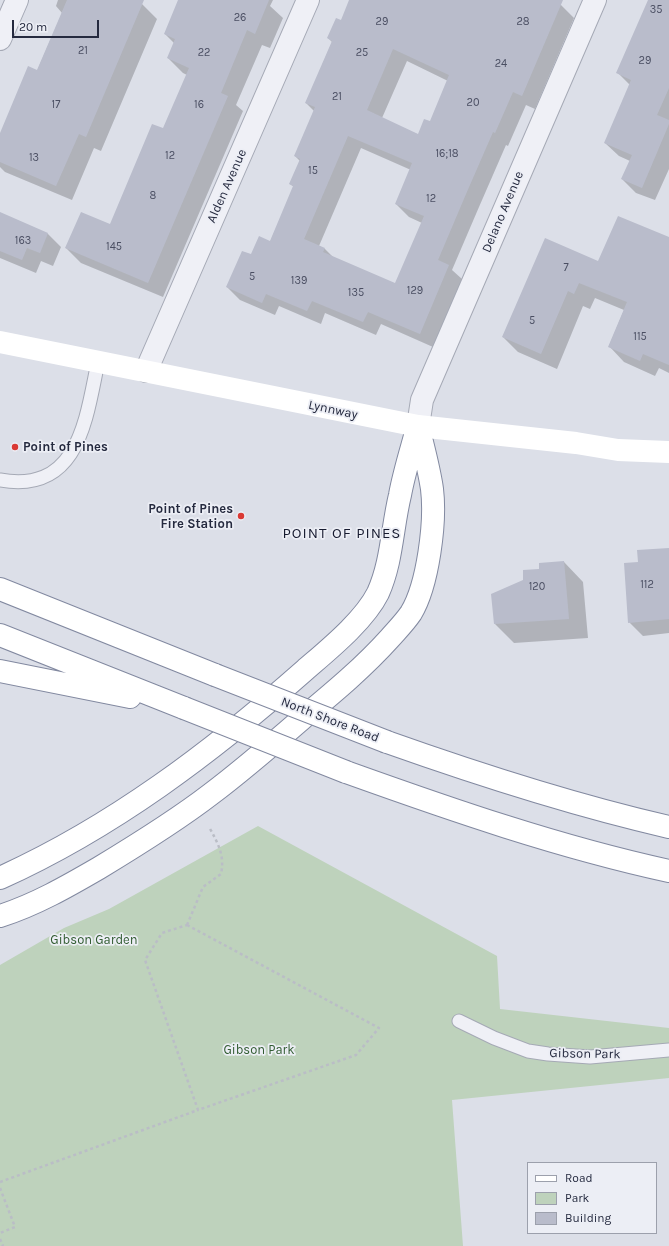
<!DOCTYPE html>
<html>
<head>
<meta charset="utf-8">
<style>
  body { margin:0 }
  #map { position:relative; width:669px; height:1246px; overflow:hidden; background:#dcdfe8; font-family:Karla,sans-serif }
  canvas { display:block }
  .legend { position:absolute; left:527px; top:1162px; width:130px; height:72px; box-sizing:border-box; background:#eceef5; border:1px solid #9ca0ac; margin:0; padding:5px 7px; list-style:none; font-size:12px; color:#252a3f }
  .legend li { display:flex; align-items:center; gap:8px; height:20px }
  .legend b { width:20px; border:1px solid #9ca0ac }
  .scale { position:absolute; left:12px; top:20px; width:87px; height:18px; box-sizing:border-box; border:2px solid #252a3f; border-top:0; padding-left:5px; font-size:12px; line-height:14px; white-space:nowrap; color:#252a3f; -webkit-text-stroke:3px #eceef5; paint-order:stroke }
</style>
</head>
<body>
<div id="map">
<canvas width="669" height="1246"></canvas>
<ul class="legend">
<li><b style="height:5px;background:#fff"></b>Road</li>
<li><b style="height:11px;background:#bed2bc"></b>Park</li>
<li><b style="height:11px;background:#b9bccb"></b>Building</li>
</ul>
<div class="scale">20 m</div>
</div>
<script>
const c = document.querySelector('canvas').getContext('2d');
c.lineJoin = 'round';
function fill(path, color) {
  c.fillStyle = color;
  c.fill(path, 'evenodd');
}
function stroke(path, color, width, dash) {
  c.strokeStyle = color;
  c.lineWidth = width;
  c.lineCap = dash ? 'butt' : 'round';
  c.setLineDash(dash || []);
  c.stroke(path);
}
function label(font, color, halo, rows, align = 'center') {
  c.font = font + ' Karla,sans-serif';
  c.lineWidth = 3.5;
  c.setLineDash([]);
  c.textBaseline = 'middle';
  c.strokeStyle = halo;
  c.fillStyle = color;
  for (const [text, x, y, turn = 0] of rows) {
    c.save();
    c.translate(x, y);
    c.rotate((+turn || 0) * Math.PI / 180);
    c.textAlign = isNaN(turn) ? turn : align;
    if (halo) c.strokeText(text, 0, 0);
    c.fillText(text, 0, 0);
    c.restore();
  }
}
fill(new Path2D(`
  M 258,826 L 497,956 L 500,1009 L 669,1028 L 669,1078 L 452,1100 L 463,1246 L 0,1246 L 0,965 L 64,928 L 109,909 Z`), '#bed2bc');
fill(new Path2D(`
  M 58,0 L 132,0 L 142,4 L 157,19 L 101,151 L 94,148 L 72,200 L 5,172 L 0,167 L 0,135 L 37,71 L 62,13 L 56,6 Z
  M 179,0 L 273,0 L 270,6 L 283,18 L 270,48 L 262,45 L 236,105 L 243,111 L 163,297 L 81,263 L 66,248 L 110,225 L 164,130 L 187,75 L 183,73 L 168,58 L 175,44 L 165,34 Z
  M 351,0 L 549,0 L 561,5 L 574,18 L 535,109 L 526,105 L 508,146 L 506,145 L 479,207 L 452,270 L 462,279 L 433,347 L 381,324 L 376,335 L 325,313 L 321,324 L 279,306 L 275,315 L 240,300 L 227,287 L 251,255 L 270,242 L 294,187 L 290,184 L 300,161 L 295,156 L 314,111 L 306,103 L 332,42 L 328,38 L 341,21 ZM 407,61 L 448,81 L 430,123 L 419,135 L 382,118 ZM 361,148 L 411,170 L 396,204 L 409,217 L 422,223 L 396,285 L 334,258 L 325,249 L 319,246 Z
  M 649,0 L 669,0 L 669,169 L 655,200 L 636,193 L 622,179 L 630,161 L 619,156 L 605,143 L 630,85 L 618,73 Z
  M 0,213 L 48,234 L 61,247 L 53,266 L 41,261 L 36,273 L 0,258 Z
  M 669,239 L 669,373 L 659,368 L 655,376 L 624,362 L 609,346 L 624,310 L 595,298 L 590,309 L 583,306 L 557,369 L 518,352 L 503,337 L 599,262 Z
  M 669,549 L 669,633 L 643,636 L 629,622 L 639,563 Z
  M 564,562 L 583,582 L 588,638 L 514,643 L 495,624 L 524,580 L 540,570 Z`), '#0003');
fill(new Path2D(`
  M 67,0 L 144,0 L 86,137 L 79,134 L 56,186 L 0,162 L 0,133 L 28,66 L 37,70 Z
  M 178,0 L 269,0 L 255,34 L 247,30 L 221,93 L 228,96 L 148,283 L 65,248 L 81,212 L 110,224 L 152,124 L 163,128 L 189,68 L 167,58 L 175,39 L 164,34 Z
  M 349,0 L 563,0 L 522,96 L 513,92 L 495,133 L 493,132 L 466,194 L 438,260 L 449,265 L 420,334 L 368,312 L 363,322 L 312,301 L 307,311 L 266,294 L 262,303 L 226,287 L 242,251 L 251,254 L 259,236 L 270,241 L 293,186 L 289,184 L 300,159 L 294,156 L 315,107 L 305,103 L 332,41 L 327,38 L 336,18 L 341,20 ZM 393,49 L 449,75 L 430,121 L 424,119 L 418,134 L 367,110 ZM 348,136 L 412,163 L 395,204 L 424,216 L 395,283 L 323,252 L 325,248 L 304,239 Z
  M 648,0 L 669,0 L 669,88 L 657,115 L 669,120 L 669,124 L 642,188 L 621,179 L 632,155 L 604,143 L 631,80 L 616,73 Z
  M 0,212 L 48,233 L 40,253 L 27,248 L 22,260 L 0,251 Z
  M 618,216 L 669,237 L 669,365 L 643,354 L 640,361 L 608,347 L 627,302 L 579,283 L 574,294 L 568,291 L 541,354 L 502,337 L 545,238 L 598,261 Z
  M 669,548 L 669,619 L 628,623 L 624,563 L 638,562 L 637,550 Z
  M 564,561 L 569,619 L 494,624 L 491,594 L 523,580 L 523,570 L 539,569 L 539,563 Z`), '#b9bccb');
const lane = new Path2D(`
  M 0,480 C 79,494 86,419 98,362
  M 459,1021 L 494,1038 L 528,1051 L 548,1054 L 590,1057 L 669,1050`);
const street = new Path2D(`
  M 0,39 L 17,0
  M 146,371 L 308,0
  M 418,426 L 422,400 L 595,0`);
const highway = new Path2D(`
  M 0,589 L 215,675
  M 0,635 L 184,708
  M 0,671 L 130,697
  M 387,742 C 480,775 573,805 669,827
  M 346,772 C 452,810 559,847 669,871
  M 0,878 C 113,827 212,752 305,670 C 328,650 364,621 378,593 C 392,562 392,528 400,495 C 404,473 411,451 417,429
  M 0,916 C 35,905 68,886 99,868 C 137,845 176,821 211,794 C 243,770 274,743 304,717 C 334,692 364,667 390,638 C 397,630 405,622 411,613 C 428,585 436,522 432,489 C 429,468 423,447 418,426`);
stroke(lane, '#a5a9b5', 15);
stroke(street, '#a5a9b5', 24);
stroke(highway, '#8289a0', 24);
stroke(new Path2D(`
  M 187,925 L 379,1028 L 356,1055 L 198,1110 L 145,960 L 162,933 Z
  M 187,925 L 203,887 L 221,874 C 225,856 218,843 209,827
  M 0,1182 L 198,1110
  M 0,1188 L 15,1227 L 0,1233
  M 0,1239 L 3,1246`), '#babdc6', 2.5, [3, 3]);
stroke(lane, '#eff0f6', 13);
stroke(street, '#eff0f6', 22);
stroke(new Path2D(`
  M 0,342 L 418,426 L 576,443 L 618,450 L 669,452`), '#fff', 22);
stroke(highway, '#fff', 22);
const highwayBridge = new Path2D(`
  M 215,675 L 387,742
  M 184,708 L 346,772`);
stroke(highwayBridge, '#8289a0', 24, []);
stroke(highwayBridge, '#fff', 22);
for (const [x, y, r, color] of [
  [15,447,4,"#da3934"],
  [241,516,4,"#da3934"]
]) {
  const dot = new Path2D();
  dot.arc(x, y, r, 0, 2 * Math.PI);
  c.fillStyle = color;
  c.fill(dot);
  stroke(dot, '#eceef5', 1.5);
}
label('11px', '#4a4e62', null, [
  ["35",656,10],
  ["26",240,18],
  ["29",382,22],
  ["28",523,22],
  ["21",83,51],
  ["22",204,53],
  ["25",362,53],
  ["29",645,61],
  ["24",501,64],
  ["21",337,97],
  ["20",473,103],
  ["17",56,105],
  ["16",199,105],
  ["16;18",447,154],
  ["12",170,156],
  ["13",34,158],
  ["15",313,171],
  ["8",153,196],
  ["12",431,199],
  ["163",23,241],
  ["145",114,247],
  ["7",566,268],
  ["5",252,277],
  ["139",299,281],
  ["129",415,291],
  ["135",356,293],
  ["5",532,321],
  ["115",640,337],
  ["112",647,585],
  ["120",537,587]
]);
label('13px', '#252a3f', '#eceef5', [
  ["Alden Avenue",227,186,-66],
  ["Delano Avenue",503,212,-67],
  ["Lynnway",333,410,12],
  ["North Shore Road",330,720,21],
  ["Gibson Park",585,1054,1]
]);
label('bold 13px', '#252a3f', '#eceef5', [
  ["Point of Pines",23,447],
  ["Point of Pines",233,509,"right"],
  ["Fire Station",233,524,"right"]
], 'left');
label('13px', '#315c31', '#eceef5', [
  ["Gibson Garden",94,940],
  ["Gibson Park",259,1050]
]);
c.letterSpacing = '1px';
label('15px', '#171b30', '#eceef5', [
  ["POINT OF PINES",342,534]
]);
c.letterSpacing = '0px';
</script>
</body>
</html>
